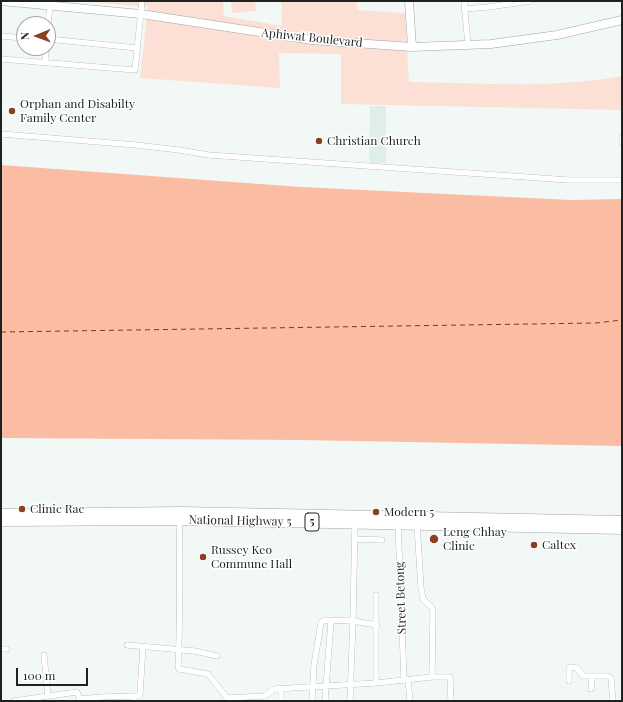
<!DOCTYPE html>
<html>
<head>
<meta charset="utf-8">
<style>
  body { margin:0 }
  #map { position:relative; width:623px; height:702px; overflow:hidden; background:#f1f8f6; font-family:"Playfair Display",serif }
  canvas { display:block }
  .frame { position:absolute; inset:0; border:2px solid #1f2221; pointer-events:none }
  .north { position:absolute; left:16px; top:16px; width:40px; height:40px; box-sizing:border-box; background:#fff; border:1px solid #a5a7a6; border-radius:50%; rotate:269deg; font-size:11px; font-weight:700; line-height:16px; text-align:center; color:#1f2221 }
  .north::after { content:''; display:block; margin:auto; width:14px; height:18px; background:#894122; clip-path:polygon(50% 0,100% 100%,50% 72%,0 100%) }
  .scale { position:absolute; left:16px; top:668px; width:72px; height:18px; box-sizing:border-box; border:2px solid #1f2221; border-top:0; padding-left:5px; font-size:12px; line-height:14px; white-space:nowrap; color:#1f2221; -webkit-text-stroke:3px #fff; paint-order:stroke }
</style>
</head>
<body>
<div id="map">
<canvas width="623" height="702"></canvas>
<div class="frame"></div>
<div class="north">N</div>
<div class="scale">100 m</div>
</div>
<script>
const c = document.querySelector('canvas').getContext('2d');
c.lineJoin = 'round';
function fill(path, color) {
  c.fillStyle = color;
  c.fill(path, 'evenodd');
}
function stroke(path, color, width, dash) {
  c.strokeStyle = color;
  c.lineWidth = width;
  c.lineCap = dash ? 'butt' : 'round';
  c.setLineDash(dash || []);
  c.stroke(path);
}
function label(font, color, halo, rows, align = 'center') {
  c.font = font + ' "Playfair Display",serif';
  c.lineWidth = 3;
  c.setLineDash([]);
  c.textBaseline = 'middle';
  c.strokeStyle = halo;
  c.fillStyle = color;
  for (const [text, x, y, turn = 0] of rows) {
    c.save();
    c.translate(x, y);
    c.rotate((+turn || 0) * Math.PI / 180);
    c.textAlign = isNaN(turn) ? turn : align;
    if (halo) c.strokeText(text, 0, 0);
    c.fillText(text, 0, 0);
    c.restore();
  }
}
fill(new Path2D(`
  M 370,106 L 386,106 L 386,163 L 369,163 Z`), '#deeeeb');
fill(new Path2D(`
  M 79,1 L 223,1 L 224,16 L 282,26 L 281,1 L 357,1 L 357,10 L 405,13 L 409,82 C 480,83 552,89 622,76 L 622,110 L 341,104 L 341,54 L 279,53 L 280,88 L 140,78 L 148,7 Z
  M 231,1 L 255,1 L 256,11 L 232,13 Z`), '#fce0d5');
fill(new Path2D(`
  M 1,165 L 301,187 L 571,200 L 622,199 L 622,446 L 300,440 L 1,438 Z`), '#fabda4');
stroke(new Path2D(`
  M 1,332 L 596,323 L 622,320`), '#7e3615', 1, [5, 4]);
const street = new Path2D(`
  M 464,1 L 468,45
  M 464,9 L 488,7 L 531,1
  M 48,25 L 50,5
  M 1,36 L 24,38
  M 48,39 L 137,48
  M 1,59 L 135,70 L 142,1
  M 45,62 L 46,48
  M 1,134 L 136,145 L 179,150 L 209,155 L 569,180 L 622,180
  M 622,137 L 622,143
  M 180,520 C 178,569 181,618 178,666 L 179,669 L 208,674 L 227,698 L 265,696 L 274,689 L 376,683 L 432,677 L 450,677 L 451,701
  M 398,523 L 404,679
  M 417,524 L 421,588 L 423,599 L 432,608 L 433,613 L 432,677
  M 354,539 L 382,540
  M 376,595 L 376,683
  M 127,645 L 195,651 L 217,656
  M 1,649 L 7,649
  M 44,655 L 48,696 L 77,692 L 80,699
  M 408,679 L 410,701
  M 569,681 L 569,668 L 570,667 L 577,668 L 583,676 L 608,676 L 611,678 L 613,701
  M 281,689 L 281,701
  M 591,689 L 592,677
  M 14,701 L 48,696
  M 81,701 L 80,699 L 102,697 L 134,696
  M 134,701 L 134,696 L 139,696 L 140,694 L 143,646
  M 312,701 L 314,665 L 321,623 L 324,620 L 353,621 L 377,625
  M 325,701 L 331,621
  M 350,701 L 353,621 L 355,522`);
const secondary = new Path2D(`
  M 1,1 L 141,14 L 312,40 L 412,47 L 491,44 L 557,35 L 622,20
  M 409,1 L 412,47`);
const highway = new Path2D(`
  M 1,514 L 182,512 L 622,521
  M 1,521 L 180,520 L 622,529`);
stroke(street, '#a0a6a5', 6);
stroke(secondary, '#a0a6a5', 9);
stroke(highway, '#a0a6a5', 11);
stroke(street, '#fff', 5.5);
stroke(secondary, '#fff', 8);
stroke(highway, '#fff', 10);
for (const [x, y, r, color] of [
  [12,111,4,"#894122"],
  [319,141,4,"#894122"],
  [22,509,4,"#894122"],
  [376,512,4,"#894122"],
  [434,539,5,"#894122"],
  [534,545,4,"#894122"],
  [203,557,4,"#894122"]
]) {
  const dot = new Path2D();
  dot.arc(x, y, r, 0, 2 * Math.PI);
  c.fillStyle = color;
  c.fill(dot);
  stroke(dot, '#fff', 1.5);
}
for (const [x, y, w] of [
  [312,522,14]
]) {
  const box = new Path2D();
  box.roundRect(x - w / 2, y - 9, w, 18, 3);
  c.fillStyle = '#fff';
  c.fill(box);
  stroke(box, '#1f2221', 1);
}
label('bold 11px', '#1f2221', null, [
  ["5",312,522]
]);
label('12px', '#1f2221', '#fff', [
  ["Aphiwat Boulevard",312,38,6],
  ["National Highway 5",240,521,1],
  ["Street Betong",401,598,-92]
]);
label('12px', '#1f2221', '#fff', [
  ["Orphan and Disabilty",20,104],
  ["Family Center",20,118],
  ["Christian Church",327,141],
  ["Clinic Rac",30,509],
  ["Modern 5",384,512],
  ["Leng Chhay",443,532],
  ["Clinic",443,546],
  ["Caltex",542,545],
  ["Russey Keo",211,550],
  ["Commune Hall",211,564]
], 'left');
</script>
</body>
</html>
